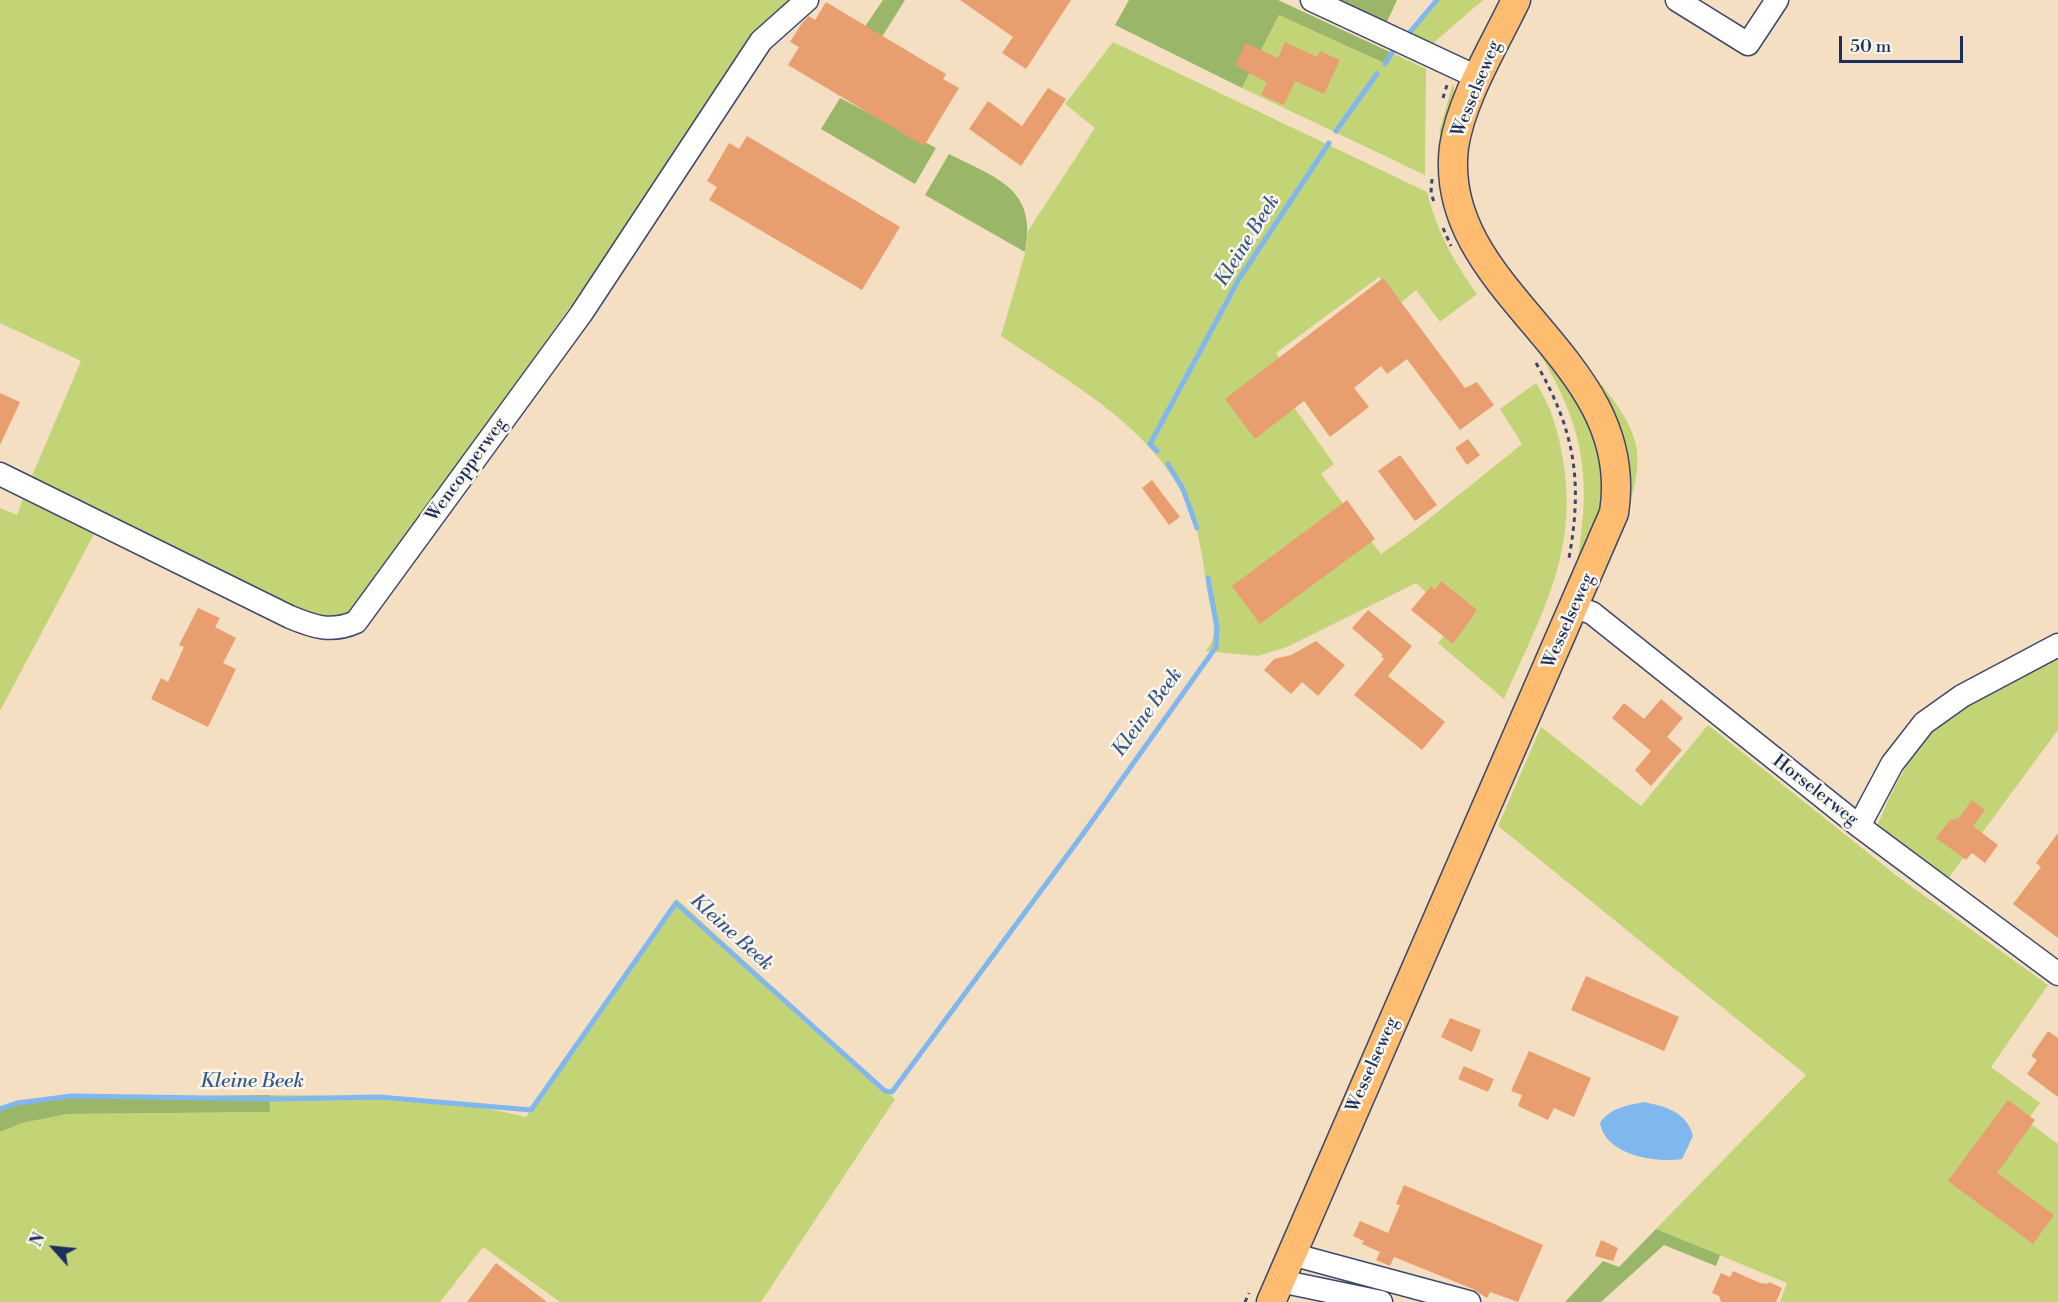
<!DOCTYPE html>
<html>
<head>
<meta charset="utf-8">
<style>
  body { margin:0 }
  #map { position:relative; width:2058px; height:1302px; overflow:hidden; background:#f4dfc3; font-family:"Libre Bodoni",serif }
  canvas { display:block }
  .north { position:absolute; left:24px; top:1218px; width:60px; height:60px; -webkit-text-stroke:4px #fbf7ec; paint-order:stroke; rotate:297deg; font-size:16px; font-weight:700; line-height:24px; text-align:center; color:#1b2f5e }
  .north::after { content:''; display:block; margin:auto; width:21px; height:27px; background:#1b2f5e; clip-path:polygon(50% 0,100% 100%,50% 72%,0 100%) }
  .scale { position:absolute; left:1839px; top:36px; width:124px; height:27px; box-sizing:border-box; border:3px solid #1b2f5e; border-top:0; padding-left:8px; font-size:18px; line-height:21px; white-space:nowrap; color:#1b2f5e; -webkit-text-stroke:4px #fbf7ec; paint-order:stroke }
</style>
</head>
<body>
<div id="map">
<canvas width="2058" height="1302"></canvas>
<div class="north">N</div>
<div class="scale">50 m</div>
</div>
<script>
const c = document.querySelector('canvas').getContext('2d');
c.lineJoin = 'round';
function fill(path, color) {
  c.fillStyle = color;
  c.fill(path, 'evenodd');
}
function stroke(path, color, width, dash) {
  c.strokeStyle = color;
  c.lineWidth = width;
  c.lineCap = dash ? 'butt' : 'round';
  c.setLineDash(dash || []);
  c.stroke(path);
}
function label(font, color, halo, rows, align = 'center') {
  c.font = font + ' "Libre Bodoni",serif';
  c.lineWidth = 5;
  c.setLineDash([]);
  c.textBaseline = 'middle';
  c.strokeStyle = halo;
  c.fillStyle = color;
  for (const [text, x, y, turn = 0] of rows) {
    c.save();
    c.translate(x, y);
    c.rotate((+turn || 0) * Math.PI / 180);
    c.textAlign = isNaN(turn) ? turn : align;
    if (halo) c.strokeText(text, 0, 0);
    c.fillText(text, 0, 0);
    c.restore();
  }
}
fill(new Path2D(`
  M 0,0 L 790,0 L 347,618 L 316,623 L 29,483 L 81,361 L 0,323 Z
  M 1435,0 L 1483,0 L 1430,46 L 1406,35 Z
  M 1279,15 L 1384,63 L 1392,53 L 1426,69 L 1425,175 L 1242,88 Z
  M 1113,42 L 1427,192 C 1437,232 1453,260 1477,294 L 1440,322 L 1416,290 L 1399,304 L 1379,277 L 1276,353 L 1295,381 L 1284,393 L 1334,464 L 1321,474 L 1381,554 L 1420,526 L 1522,444 L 1500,409 L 1536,383 C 1551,406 1559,433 1563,460 C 1579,553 1540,617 1504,699 L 1438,643 L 1457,621 L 1416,583 L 1287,647 L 1258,656 L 1205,651 C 1221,638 1211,613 1208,595 C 1204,568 1199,526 1187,502 C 1150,425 1069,382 1001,336 L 1026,250 L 1028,231 L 1095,128 L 1065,104 Z
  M 1453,83 C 1460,112 1446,144 1439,172 L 1440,129 Z
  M 1523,327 L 1556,365 L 1590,423 L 1609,493 L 1571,595 C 1595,479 1589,427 1523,327 Z
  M 1598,380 C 1636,429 1648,448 1628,509 L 1624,451 L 1617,422 Z
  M 23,499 L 94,534 L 0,711 L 0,508 L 17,515 Z
  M 2058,654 L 2058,730 L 1945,883 L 1875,832 C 1895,781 1918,737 1963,704 C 1988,685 2030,669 2058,654 Z
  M 1708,725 L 1897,876 L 2048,985 L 1991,1067 L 2040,1103 L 2027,1121 L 2058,1144 L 2058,1302 L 1780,1302 L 1787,1283 L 1656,1229 L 1806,1075 L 1498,826 L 1541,727 L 1641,806 Z
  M 677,899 L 895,1099 L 761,1302 L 560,1302 L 483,1247 L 440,1302 L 0,1302 L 0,1132 L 22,1123 L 67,1114 L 269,1112 L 269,1095 C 355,1096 442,1096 526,1117 Z`), '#c3d477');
fill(new Path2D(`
  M 883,0 L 905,0 L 880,40 L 862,31 Z
  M 1129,0 L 1278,0 L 1392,53 L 1384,63 L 1279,15 L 1242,88 L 1115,25 Z
  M 1328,0 L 1397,0 L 1385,26 Z
  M 840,98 L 936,148 L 915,184 L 821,129 Z
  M 949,154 C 996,178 1038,188 1025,252 L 925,195 Z
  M 269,1095 L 270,1112 L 67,1114 L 22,1123 L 0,1132 L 0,1110 L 25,1101 L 58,1098 Z
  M 1656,1229 L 1720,1255 L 1716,1266 L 1664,1245 L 1601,1302 L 1565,1302 L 1603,1261 L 1619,1267 Z`), '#9ab668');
fill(new Path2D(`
  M 1643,1102 C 1665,1106 1687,1112 1693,1136 L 1682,1159 C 1656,1163 1606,1156 1600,1123 C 1610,1108 1626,1106 1643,1102 Z`), '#80b7ef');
stroke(new Path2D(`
  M 1410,32 L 1437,0
  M 1385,64 L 1393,51
  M 1336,131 L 1377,74
  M 1157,451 L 1150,444 L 1239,279 L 1329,143
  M 1168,464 L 1183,489 L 1197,528
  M 0,1109 L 17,1103 L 72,1096 L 277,1099 L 379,1097 L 531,1110 L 676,903 L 885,1091 L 892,1092 L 1083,834 L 1216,647 L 1217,627 L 1208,578`), '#80b7ef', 5);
fill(new Path2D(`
  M 960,0 L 1071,0 L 1026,69 L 1002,53 L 1013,37 Z
  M 826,2 L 946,74 L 943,79 L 959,88 L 924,146 L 788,65 L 799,47 L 790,42 L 802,23 L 809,16 L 815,20 Z
  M 1285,42 L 1317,57 L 1320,51 L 1340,60 L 1324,94 L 1295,81 L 1284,105 L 1261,95 L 1267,83 L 1235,65 L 1246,43 L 1278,58 Z
  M 1048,88 L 1066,99 L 1021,166 L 969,129 L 988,101 L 1022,126 Z
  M 747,136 L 900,227 L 862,290 L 709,200 L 717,187 L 707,181 L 729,143 L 739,149 Z
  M 1383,278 L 1465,388 L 1477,382 L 1494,405 L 1460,430 L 1407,359 L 1387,374 L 1381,366 L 1354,388 L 1369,407 L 1330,437 L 1304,401 L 1255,439 L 1225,399 Z
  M 0,393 L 20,402 L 0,445 Z
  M 1468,439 L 1480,455 L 1467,465 L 1455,448 Z
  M 1400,455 L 1437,505 L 1415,521 L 1378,471 Z
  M 1152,480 L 1180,517 L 1169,525 L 1142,488 Z
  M 1347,500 L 1375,539 L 1260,624 L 1232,586 Z
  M 1441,581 L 1477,610 L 1453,644 L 1411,610 L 1431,586 L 1435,590 Z
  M 198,608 L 220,618 L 215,627 L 236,638 L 223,663 L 236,669 L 208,727 L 151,699 L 161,678 L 168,682 L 184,647 L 179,645 Z
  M 1368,610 L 1412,646 L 1388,676 L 1445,722 L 1422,750 L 1354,695 L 1384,659 L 1381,656 L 1383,655 L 1352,628 Z
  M 1316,641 L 1345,665 L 1318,696 L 1302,682 L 1291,694 L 1264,670 L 1274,659 L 1291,655 Z
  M 1661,699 L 1683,718 L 1667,737 L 1682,750 L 1651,786 L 1635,770 L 1651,751 L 1612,718 L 1624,703 L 1644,719 Z
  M 1972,800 L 1985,810 L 1973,826 L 1998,845 L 1985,863 L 1972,853 L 1966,860 L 1936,838 L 1950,820 L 1958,819 Z
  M 2058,833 L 2058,938 L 2013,904 L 2041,867 L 2036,863 Z
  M 1586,976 L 1679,1017 L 1664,1051 L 1571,1010 Z
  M 1450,1018 L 1481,1030 L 1472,1052 L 1441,1037 Z
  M 2048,1031 L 2058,1038 L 2058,1097 L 2027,1074 L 2037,1060 L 2031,1056 Z
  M 1529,1051 L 1591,1078 L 1574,1117 L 1554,1108 L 1548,1120 L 1518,1106 L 1522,1095 L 1511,1091 Z
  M 1464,1066 L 1494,1079 L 1488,1092 L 1458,1079 Z
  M 2008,1100 L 2035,1120 L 1997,1173 L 2054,1215 L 2033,1244 L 1948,1181 Z
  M 1404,1185 L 1543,1245 L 1518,1302 L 1490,1292 L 1487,1298 L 1473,1289 L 1394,1257 L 1390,1266 L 1376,1260 L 1380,1252 L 1362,1244 L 1364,1241 L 1353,1236 L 1360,1221 L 1388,1233 L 1400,1205 L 1396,1204 Z
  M 1601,1240 L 1618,1248 L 1613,1261 L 1595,1256 Z
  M 496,1263 L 547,1302 L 467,1302 Z
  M 1733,1271 L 1760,1283 L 1768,1284 L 1769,1282 L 1782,1288 L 1776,1302 L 1721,1302 L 1719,1296 L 1712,1293 L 1721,1273 L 1730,1277 Z`), '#e89e6f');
const minor = new Path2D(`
  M 1312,0 L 1479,78
  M 1677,0 L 1748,44 L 1777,0
  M 0,474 L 290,617 C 314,627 331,633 356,622 L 581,314 L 761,41 L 807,0
  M 1575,607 L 1592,613 L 1859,826 L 2058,974
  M 1859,826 L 1892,764 L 1924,723 L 1962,696 L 2058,645
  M 1291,1254 L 1469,1302
  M 1280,1281 L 1381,1302`);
const major = new Path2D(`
  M 1271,1302 L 1614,513 C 1639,356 1436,293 1454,147 C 1461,99 1495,44 1516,0`);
stroke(minor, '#3c496d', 25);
stroke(major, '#3c496d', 31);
stroke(new Path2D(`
  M 1443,98 L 1447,85
  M 1432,179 L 1431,193 L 1434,202
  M 1443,228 L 1451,246
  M 1536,363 C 1575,431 1583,481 1569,558
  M 1245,1302 L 1249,1293`), '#3c496d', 3, [4.5, 4.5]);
stroke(minor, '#fff', 22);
stroke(major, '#fdbc6f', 28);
label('18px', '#1b2f5e', '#fbf7ec', [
  ["Wesselseweg",1477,89,-68],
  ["Wencopperweg",467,470,-54],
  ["Wesselseweg",1569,621,-66],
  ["Horselerweg",1815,791,38],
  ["Wesselseweg",1373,1065,-66]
]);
label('italic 20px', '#39588a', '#fbf7ec', [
  ["Kleine Beek",1248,241,-58],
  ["Kleine Beek",1148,713,-54],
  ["Kleine Beek",731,933,42],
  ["Kleine Beek",252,1082]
]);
</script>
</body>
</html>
